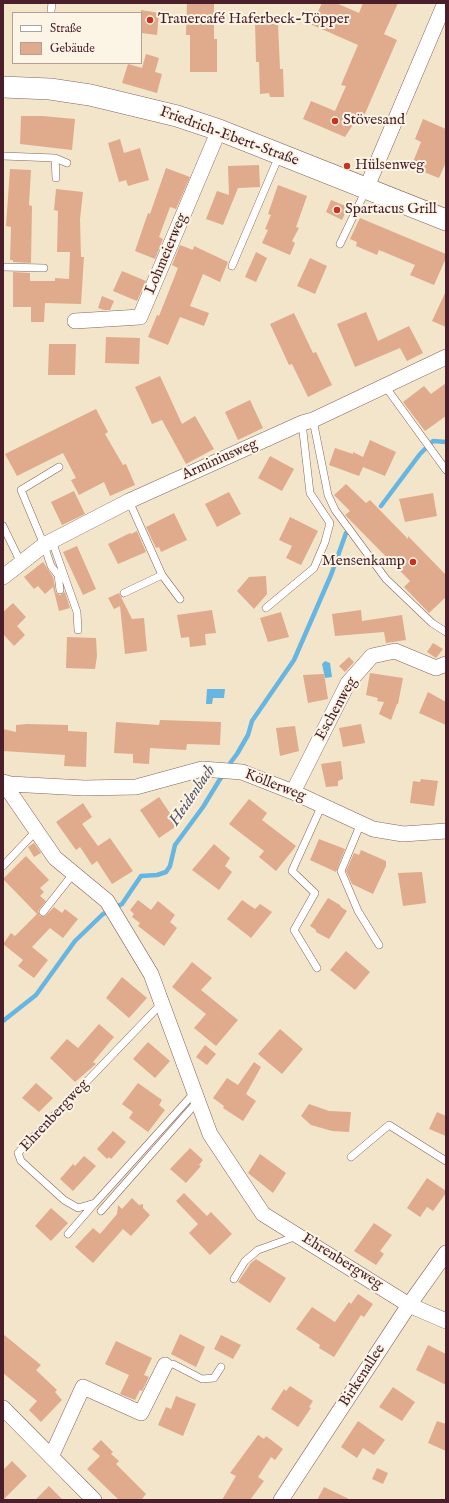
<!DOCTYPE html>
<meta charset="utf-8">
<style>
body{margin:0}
#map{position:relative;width:449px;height:1503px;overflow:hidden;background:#f3e5c9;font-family:"IM FELL English",serif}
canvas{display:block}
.frame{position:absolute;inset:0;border:4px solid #4a1f2b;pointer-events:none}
.legend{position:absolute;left:12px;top:12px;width:130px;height:52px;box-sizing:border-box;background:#fcf5e5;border:1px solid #b59f9b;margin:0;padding:5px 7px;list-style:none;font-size:12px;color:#4a1f2b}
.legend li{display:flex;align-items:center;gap:8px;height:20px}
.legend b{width:20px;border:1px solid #b59f9b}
</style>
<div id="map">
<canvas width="449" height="1503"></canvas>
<div class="frame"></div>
<ul class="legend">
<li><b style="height:5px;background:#fff"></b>Straße</li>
<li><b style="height:11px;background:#e0aa8c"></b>Gebäude</li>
</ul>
</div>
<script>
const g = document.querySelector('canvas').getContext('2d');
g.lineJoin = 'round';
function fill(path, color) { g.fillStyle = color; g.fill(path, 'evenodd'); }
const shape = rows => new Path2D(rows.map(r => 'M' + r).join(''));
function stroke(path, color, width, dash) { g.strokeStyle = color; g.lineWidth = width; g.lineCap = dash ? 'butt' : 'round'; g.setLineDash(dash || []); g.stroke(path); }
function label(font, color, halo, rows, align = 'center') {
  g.font = font + ' "IM FELL English",serif'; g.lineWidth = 4; g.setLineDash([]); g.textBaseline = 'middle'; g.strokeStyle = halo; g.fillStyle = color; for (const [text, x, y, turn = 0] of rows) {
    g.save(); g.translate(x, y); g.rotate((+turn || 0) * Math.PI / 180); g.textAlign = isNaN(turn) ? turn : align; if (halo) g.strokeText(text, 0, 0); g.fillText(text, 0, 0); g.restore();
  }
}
fill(shape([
 [325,661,330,663,332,677,325,678,322,664],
 [207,689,225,689,224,698,213,698,212,704,206,704]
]), '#67b6e2');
stroke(shape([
 [381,506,420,454,433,441,446,442],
 [3,1021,36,995,75,941,103,914,122,904,141,876,157,875,166,872,170,866,175,845,203,807,228,766,237,754,248,735,252,721,294,660,331,575,346,533]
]), '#67b6e2', 4.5);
fill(shape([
 [187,3,214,3,214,39,217,39,217,72,190,72,190,35,186,35],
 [322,3,336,3,359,13,363,3,398,3,384,34,397,40,364,116,360,114,345,137,303,119,311,101,335,111,346,86,341,85,358,45,308,23,325,22,315,18],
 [141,10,159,13,157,35,141,33],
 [255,21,271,21,271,24,278,24,280,69,283,69,284,97,270,97,269,93,260,94,259,62,256,62],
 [146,54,159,58,155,72,162,74,157,93,122,83,128,64,142,68],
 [21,116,42,116,75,119,72,150,20,144],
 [423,119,446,129,446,162,439,178,411,167,421,142,415,139],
 [120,139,124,153,140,148,149,180,128,186,126,180,119,182,108,143],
 [259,165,260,187,238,188,223,225,206,219,217,191,229,195,228,166],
 [166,168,190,177,176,209,170,207,159,237,163,239,155,259,135,251,148,213,150,214],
 [10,169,31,170,29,205,32,206,31,263,13,262,13,260,10,260,11,227,6,226],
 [278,185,307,196,296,227,299,228,292,241,295,243,290,255,262,243,268,230,265,229,271,215,268,214],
 [56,189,83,192,80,219,81,257,84,257,81,304,45,303,44,322,31,322,31,307,13,307,13,272,30,273,30,281,55,281,55,278,69,279,70,252,57,252,58,211,54,210],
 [331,200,348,207,342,220,326,212],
 [360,218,446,254,446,258,434,285,410,275,415,265,379,250,377,255,356,246,357,242,350,239],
 [180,245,193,250,194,246,228,262,220,282,203,274,190,306,209,313,204,326,180,317,168,345,148,337,157,315,159,316,178,268,172,265],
 [256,252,267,258,256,282,245,277],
 [310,258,327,266,315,294,297,286],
 [122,271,146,281,137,301,113,291],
 [446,291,446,327,432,321],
 [102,296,114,301,110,310,104,310,98,308],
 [366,312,378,341,409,326,423,353,407,361,400,348,355,367,337,324],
 [294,313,313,353,316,352,332,385,308,397,292,364,289,365,270,324],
 [106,337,140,338,139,364,105,363],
 [49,344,76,344,75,375,48,375],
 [160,376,182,424,195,416,214,449,186,464,162,420,152,424,135,387],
 [446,383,446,416,425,431,403,402,424,386,431,394],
 [250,400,263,428,238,440,225,412],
 [96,409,108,432,105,434,123,465,126,464,135,485,110,496,104,482,79,495,71,480,76,478,63,453,17,476,5,454],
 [370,440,396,452,385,476,363,467,359,476,329,465,335,448,353,454,353,452,363,457],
 [270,456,294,469,282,491,258,478],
 [346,484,366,503,370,500,408,539,408,536,446,575,446,597,429,613,404,587,410,581,345,515,350,511,334,495],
 [74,491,85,514,62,525,51,502],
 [229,492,241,514,217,527,205,504],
 [433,493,437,516,405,522,399,499],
 [174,513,187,540,161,552,159,547,156,548,146,527],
 [290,517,318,531,301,565,286,558,292,546,279,540],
 [137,531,146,552,118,564,108,544,130,533,131,534],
 [77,546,96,589,83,595,63,552],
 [43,562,53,577,56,593,60,595,65,592,70,608,59,611,53,587,45,594,38,586,34,589,24,577],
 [266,576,267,594,254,609,237,591,249,577],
 [119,593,132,619,144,618,147,651,125,654,120,606,114,609,108,598],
 [13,603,26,617,17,626,25,635,14,646,3,634,3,612],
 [212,610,216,633,205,634,206,645,190,647,189,637,181,638,177,615],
 [361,610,362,621,402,615,406,640,386,643,384,632,335,636,332,614],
 [281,612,289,637,268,642,260,618],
 [67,637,96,638,97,656,95,669,66,668],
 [433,643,443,649,436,658,427,652],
 [349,657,354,662,345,672,339,666],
 [370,673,403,678,398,704,397,704,391,720,379,714,384,702,377,701,378,698,366,695],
 [324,674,328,699,308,703,303,675],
 [428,692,446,702,446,725,419,713],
 [160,720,221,722,220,745,187,744,186,750,150,748,149,764,133,763,133,754,114,753,116,722,159,725],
 [27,724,68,725,68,731,87,732,86,767,64,766,65,755,3,751,3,729,16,732,16,725],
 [361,724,365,743,343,747,339,728],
 [295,726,299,751,280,756,276,728],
 [341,761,343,779,338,781,338,786,326,787,321,764],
 [421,779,438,781,434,806,410,803,413,781,420,782],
 [159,797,178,825,159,838,140,810],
 [249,799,267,813,262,820,296,846,276,871,259,857,264,851,229,824],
 [83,803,92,817,82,824,98,846,110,838,133,871,112,884,97,861,92,865,80,847,76,850,56,822],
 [319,839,345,849,336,872,310,860],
 [34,843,41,853,34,857,28,847],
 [214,844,230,858,225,866,232,872,219,890,192,870],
 [361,850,386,861,386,866,373,894,352,884,346,871,354,853,359,855],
 [26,856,49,880,40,888,44,892,40,896,46,901,38,911,40,916,45,916,54,907,62,913,65,909,78,919,63,938,50,928,32,947,48,960,34,978,18,966,23,960,3,944,11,933,15,936,37,914,3,879],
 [422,872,426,903,403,906,398,873],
 [328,898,340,905,341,907,347,911,329,939,316,932,316,930,310,926],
 [138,900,151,910,158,901,175,915,170,922,177,928,164,946,138,926,140,923,132,917,134,914,130,910],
 [242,900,255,909,260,904,272,912,251,938,227,919],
 [346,951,370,972,355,990,330,970],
 [192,962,212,978,201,990,238,1020,216,1046,194,1028,206,1014,172,987],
 [122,977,147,998,129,1018,106,998],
 [99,1024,114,1037,93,1062,96,1064,75,1082,50,1058,67,1039,78,1048],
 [280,1029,303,1049,282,1074,258,1054],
 [148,1042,170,1061,155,1078,133,1059],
 [205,1045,216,1054,207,1065,196,1057],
 [254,1062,261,1067,246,1094,256,1101,243,1121,223,1108,224,1106,213,1098,227,1078,238,1085],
 [36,1083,53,1098,39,1112,22,1098],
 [138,1083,162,1100,159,1105,165,1110,148,1132,129,1118,133,1112,122,1104],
 [309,1104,329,1111,351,1112,349,1132,332,1131,311,1125,301,1116],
 [437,1112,446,1116,446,1136,429,1129],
 [113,1131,126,1142,111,1159,109,1157,107,1159,97,1149],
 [190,1148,203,1160,199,1165,201,1166,186,1183,170,1169],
 [260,1154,286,1173,273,1193,248,1173],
 [84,1156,96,1166,73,1191,60,1179,73,1164,75,1166],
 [427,1178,446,1191,446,1193,433,1211,427,1207,420,1217,407,1208],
 [184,1193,207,1216,211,1212,232,1234,210,1255,189,1233,198,1224,176,1201],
 [132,1198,139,1205,143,1204,143,1208,150,1215,131,1236,123,1229,93,1263,75,1247,93,1228,100,1234,117,1214,118,1205,122,1209],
 [51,1208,68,1223,51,1241,35,1226],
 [374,1223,392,1235,380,1251,384,1254,376,1265,354,1251],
 [256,1259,286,1278,270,1303,238,1282,251,1263],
 [358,1294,373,1304,364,1317,361,1315,334,1357,319,1348,320,1345,296,1329,312,1307,335,1322,349,1302,351,1304],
 [3,1334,41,1365,36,1370,57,1390,55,1392,62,1400,41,1422,29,1410,37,1401,3,1373],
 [180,1334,205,1347,196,1367,171,1354],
 [221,1335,241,1345,233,1359,214,1349],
 [116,1341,152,1358,144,1375,149,1377,142,1391,140,1390,135,1400,120,1394,129,1375,105,1364],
 [428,1345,446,1354,446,1385,416,1370],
 [290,1386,313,1401,309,1407,311,1408,298,1427,271,1409,284,1389,286,1391],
 [393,1387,415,1402,402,1421,379,1407],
 [176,1396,196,1404,183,1436,158,1425,166,1407,171,1409],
 [358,1421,385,1440,374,1455,363,1448,357,1458,341,1447],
 [437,1421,446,1424,446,1451,428,1443],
 [258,1435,264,1439,266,1436,283,1449,275,1460,271,1457,258,1477,264,1481,250,1500,222,1500,236,1476,230,1473],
 [101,1440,113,1452,111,1454,119,1461,116,1464,146,1494,141,1500,119,1500,87,1469,100,1456,92,1449],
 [12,1461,27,1476,3,1500,3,1470],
 [377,1468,388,1473,383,1484,372,1479],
 [49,1486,63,1500,35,1500],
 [324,1487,351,1500,317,1500]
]), '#e0aa8c');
const service = shape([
 [51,11,52,3],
 [3,156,55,158,67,163],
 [55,158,56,178],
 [340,244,366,190],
 [232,266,279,156],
 [3,267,44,268],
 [385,386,446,470],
 [313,420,328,495,335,510,386,579,432,623,446,632],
 [59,467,21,490,44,545,51,566,58,575,60,590],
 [129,501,162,575,180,599],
 [3,526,21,563],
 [52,541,77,612,78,630],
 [124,593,162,575],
 [266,608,314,568,325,542,330,523,310,493,302,423],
 [361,823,341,871,358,911,379,945],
 [3,866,36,831],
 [43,912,73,874],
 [317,968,294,930,315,893,292,871,322,805],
 [162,1003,18,1153,21,1161,64,1200,78,1208,95,1203,194,1093],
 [351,1157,389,1125,446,1161],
 [101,1211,198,1101],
 [68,1234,94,1204],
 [234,1279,245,1261,258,1250,297,1236],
 [165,1365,173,1364,202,1379,214,1378,221,1367]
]);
const minor = shape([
 [366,189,445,3],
 [75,321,140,317,219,130],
 [3,577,44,545,129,501,302,423,313,420,446,357],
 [3,782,10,784,84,788,136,787,202,769,242,772,293,792,373,829,403,834,446,831],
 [10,784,9,791,55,858,107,901,151,974,210,1134,263,1214,409,1305,446,1321],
 [293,792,348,683,372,656,395,651,436,668,446,664],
 [3,1408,94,1500],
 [51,1457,83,1387,141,1413,165,1365],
 [281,1500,409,1305,446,1253]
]);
const secondary = shape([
 [3,87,50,89,90,95,177,116,219,130,446,220]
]);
stroke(service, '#856462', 8);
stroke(minor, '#856462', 16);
stroke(secondary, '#856462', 22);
stroke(service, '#fff', 7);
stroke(minor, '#fff', 15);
stroke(secondary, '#fff', 21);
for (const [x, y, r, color] of [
 [150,20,4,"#c8321e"],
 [335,121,4,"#c8321e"],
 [347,166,4,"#c8321e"],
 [337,210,4,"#c8321e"],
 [413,562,4,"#c8321e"]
]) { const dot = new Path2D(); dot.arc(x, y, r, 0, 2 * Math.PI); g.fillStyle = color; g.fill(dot); stroke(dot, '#fcf5e5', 1.5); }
label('15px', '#4a1f2b', '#fcf5e5', [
 ["Trauercafé Haferbeck-Töpper",158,20],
 ["Stövesand",343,121],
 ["Hülsenweg",355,166],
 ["Spartacus Grill",345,210],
 ["Mensenkamp",405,562,"right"]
], 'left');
label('15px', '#4a1f2b', '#fcf5e5', [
 ["Friedrich-Ebert-Straße",229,137,20],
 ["Lohmeierweg",167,254,-67],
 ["Arminiusweg",220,460,-24],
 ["Eschenweg",337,709,-61],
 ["Köllerweg",275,786,21],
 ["Ehrenbergweg",55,1116,-47],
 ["Ehrenbergweg",342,1262,32],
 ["Birkenallee",363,1376,-57]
]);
label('italic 16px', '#54546b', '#fcf5e5', [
 ["Heidenbach",193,796,-56]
]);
</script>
